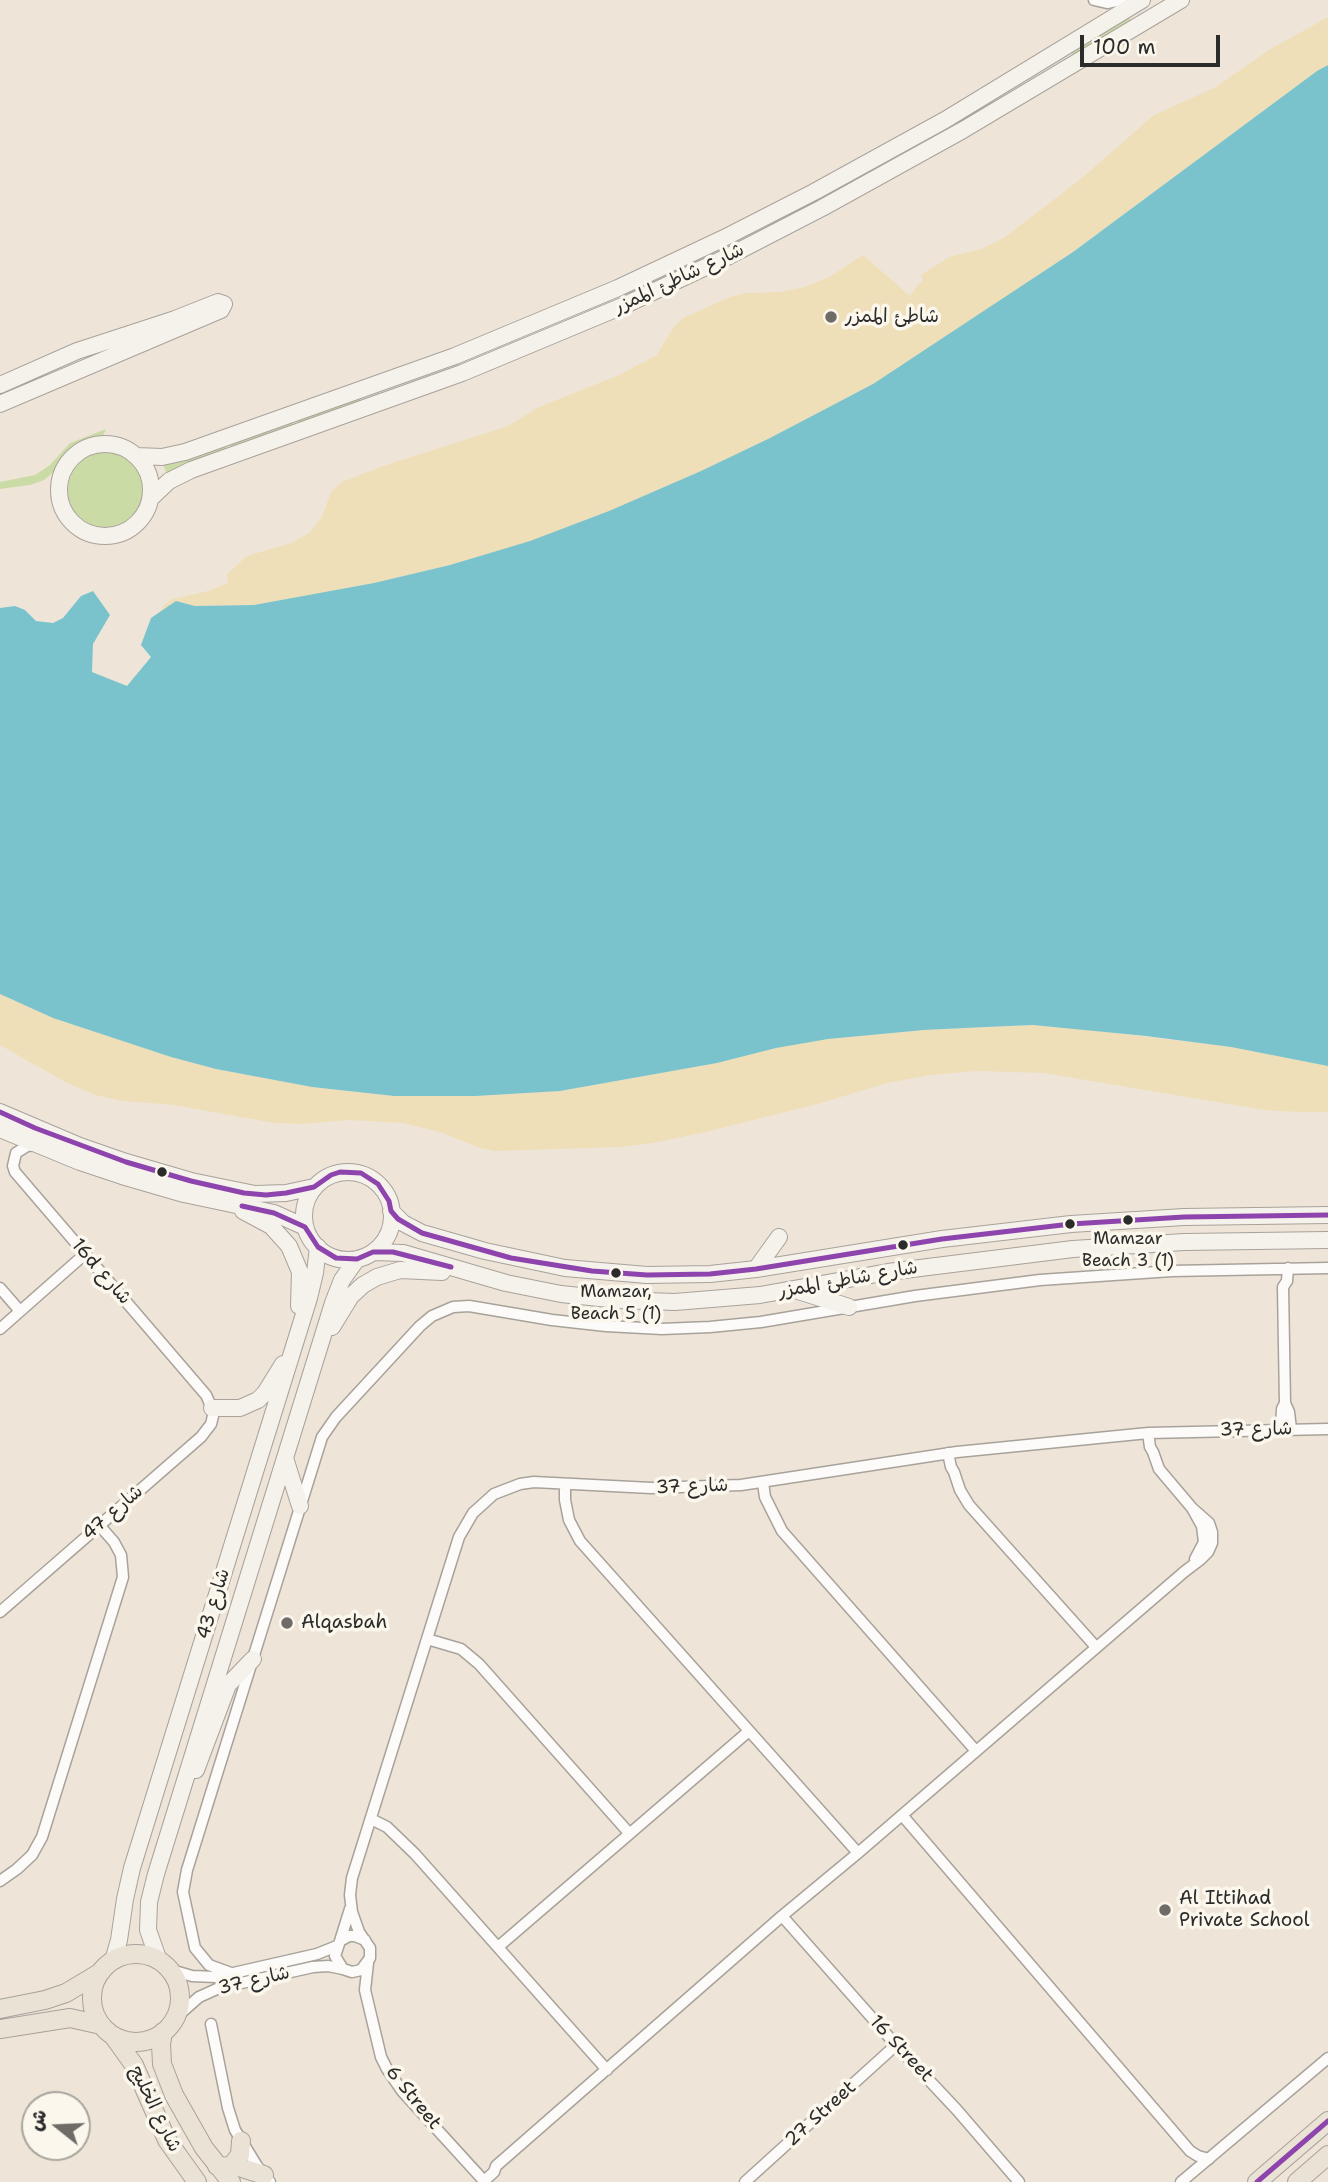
<!DOCTYPE html>
<meta charset="utf-8">
<style>
body{margin:0}
#map{position:relative;width:1328px;height:2182px;overflow:hidden;background:#eee5d8;font-family:"Shantell Sans","Playpen Sans Arabic",sans-serif}
canvas{display:block}
.north{position:absolute;left:21px;top:2091px;width:70px;height:70px;box-sizing:border-box;background:#fbf7ec;border:2px solid #a8a59f;border-radius:50%;rotate:288deg;font-size:19px;font-weight:700;line-height:28px;text-align:center;color:#2b2b2b}
.north::after{content:'';display:block;margin:auto;width:24px;height:32px;background:#6f6c68;clip-path:polygon(50% 0,100% 100%,50% 72%,0 100%)}
.scale{position:absolute;left:1080px;top:35px;width:140px;height:32px;box-sizing:border-box;border:4px solid #2b2b2b;border-top:0;padding-left:9px;font-size:21px;line-height:24px;white-space:nowrap;color:#2b2b2b;-webkit-text-stroke:5px #fbf7ec;paint-order:stroke}
</style>
<div id="map">
<canvas width="1328" height="2182"></canvas>
<div class="north">ش</div>
<div class="scale">100 m</div>
</div>
<script>
const g = document.querySelector('canvas').getContext('2d');
g.lineJoin = 'round';
function fill(path, color) { g.fillStyle = color; g.fill(path, 'evenodd'); }
const shape = rows => new Path2D(rows.map(r => 'M' + r).join(''));
function stroke(path, color, width, dash) { g.strokeStyle = color; g.lineWidth = width; g.lineCap = dash ? 'butt' : 'round'; g.setLineDash(dash || []); g.stroke(path); }
function label(font, color, halo, rows, align = 'center') {
  g.font = font + ' "Shantell Sans","Playpen Sans Arabic",sans-serif'; g.lineWidth = 7; g.setLineDash([]); g.textBaseline = 'middle'; g.strokeStyle = halo; g.fillStyle = color; for (const [text, x, y, turn = 0] of rows) {
    g.save(); g.translate(x, y); g.rotate((+turn || 0) * Math.PI / 180); g.textAlign = isNaN(turn) ? turn : align; if (halo) g.strokeText(text, 0, 0); g.fillText(text, 0, 0); g.restore();
  }
}
fill(shape([
 [1128,16,1132,22,1075,57,1071,51],
 [360,398,362,404,299,426,297,421],
 [292,422,294,427,232,450,230,444],
 [106,429,102,438,81,443,69,451,56,470,44,480,30,485,0,489,0,482,35,475,50,465,70,443],
 [226,446,228,451,167,475,163,464,180,462],
 '68 490a38 38 0 1 1 76 0a38 38 0 1 1-76 0Z'
]), '#cadba5');
fill(shape([
 [1328,17,1328,65,1317,71,1073,252,978,315,873,384,770,438,701,471,609,511,531,541,450,565,374,583,254,605,195,606,176,601,158,614,164,605,173,599,208,591,228,583,227,574,247,556,291,543,309,533,322,517,331,492,342,482,383,466,508,426,539,407,619,375,657,355,673,328,683,318,730,297,745,293,780,292,805,287,831,276,863,255,910,296,918,285,923,280,921,275,949,257,982,249,1005,237,1082,178,1154,115,1216,87,1269,50],
 [0,994,53,1018,171,1057,216,1069,312,1087,394,1096,476,1096,560,1091,717,1063,776,1048,828,1039,924,1030,1033,1025,1082,1029,1231,1047,1328,1066,1328,1112,1299,1112,1264,1110,1044,1073,976,1071,931,1075,887,1083,821,1103,706,1132,653,1143,620,1147,495,1151,480,1148,440,1132,403,1123,348,1120,303,1124,274,1123,174,1105,123,1101,96,1095,67,1083,0,1045]
]), '#eedfb8');
fill(shape([
 [1328,65,1328,1066,1231,1047,1146,1036,1033,1025,986,1027,924,1030,828,1039,776,1048,717,1063,560,1091,476,1096,394,1096,312,1087,216,1069,171,1057,53,1018,0,994,0,608,15,606,25,610,36,621,53,623,63,618,81,596,93,591,110,615,93,644,92,672,127,686,151,657,141,645,151,618,176,601,195,606,254,605,374,583,450,565,530,541,609,511,701,471,770,438,873,384,1073,252,1317,71]
]), '#7ac3cc');
const street = shape([
 [1094,0,1107,3,1121,0],
 [0,1288,20,1311],
 [0,1329,85,1254],
 [1285,1403,1289,1412,1291,1429],
 [1281,1429,1282,1409,1285,1403,1283,1287,1287,1281,1288,1268],
 [1148,1433,1150,1447,1153,1452,1159,1469,1192,1508,1202,1526,1204,1542,1195,1559],
 [948,1453,951,1467,954,1472,960,1490,969,1505,1096,1647],
 [763,1483,765,1497,782,1531,976,1751],
 [565,1484,565,1500,569,1520,580,1541,858,1853],
 [0,1612,201,1437,211,1424,213,1416,212,1408,206,1395,15,1172,13,1166,16,1153,27,1146,38,1145],
 [427,1639,461,1649,479,1664,629,1833],
 [902,1815,1190,2151,1198,2156,1209,2159],
 [371,1819,387,1827,415,1854,607,2070],
 [0,1881,17,1869,32,1855,42,1837,123,1577,121,1555,114,1542,99,1525],
 [782,1916,896,2045,957,2110,1019,2182],
 [365,1940,355,1936,349,1936,340,1941,335,1956,343,1969,352,1972,361,1970,370,1958,370,1948,359,1932,352,1912,350,1895,352,1878,459,1537,473,1513,494,1494,520,1484,534,1482,651,1488,741,1485,957,1452,1148,1433,1328,1429],
 [340,1941,350,1909],
 [498,1947,749,1731],
 [368,1963,365,1990,381,2057,387,2069,402,2091,485,2182],
 [168,1969,192,1976,216,1977,317,1954,337,1946],
 [231,1973,209,1965,195,1948,183,1892,187,1870,322,1437,336,1417,420,1326,432,1316,453,1307,469,1306,552,1320,606,1326,662,1329,710,1327,761,1322,915,1296,1040,1280,1172,1271,1328,1268],
 [174,2019,199,1997,219,1988,313,1967,328,1966,343,1969],
 [211,2024,228,2108,235,2130,257,2166,270,2182],
 [484,2181,494,2172,496,2166,782,1916,858,1853,1184,1572,1201,1559,1208,1552,1212,1543,1212,1532,1209,1523,1192,1508],
 [745,2182,896,2045],
 [1181,2182,1328,2058]
]);
const secondary = shape([
 [0,385,77,351,175,319,218,302,224,304,221,310,0,404],
 '59 490a46 46 0 1 1 92 0a46 46 0 1 1-92 0Z',
 [136,456,162,457,185,452,455,356,618,288,722,239,814,192,945,120,1142,0],
 [150,499,169,481,191,470,462,373,625,305,729,256,822,208,963,130,1181,0],
 [0,1112,80,1146,126,1162,191,1181,255,1194,286,1193,314,1187],
 [0,1129,80,1162,122,1176,184,1194,274,1213,305,1227],
 '304 1216a44 44 0 1 1 88 0a44 44 0 1 1-88 0Z',
 [243,1211,271,1226,289,1246,300,1272,299,1306],
 [391,1211,403,1223,422,1233,485,1251,565,1268,647,1275,710,1274,756,1269,942,1239,1071,1224,1184,1217,1328,1215],
 [373,1252,403,1253,506,1283,561,1294,619,1300,675,1302,760,1295,888,1272,1073,1249,1184,1242,1328,1240],
 [756,1269,779,1237],
 [798,1291,849,1307],
 [332,1327,351,1296,363,1285,377,1277,400,1270,442,1272],
 [212,1408,240,1408,258,1400,265,1393,283,1364],
 [285,1458,300,1506],
 [196,1770,228,1685,253,1659],
 [113,1961,119,1940,125,1899,132,1868,309,1298,315,1273,318,1247],
 [159,1961,148,1930,149,1902,156,1874,333,1303,342,1280,357,1259]
]);
const primary = shape([
 '92 1998a44 44 0 1 1 88 0a44 44 0 1 1-88 0Z',
 [0,2009,45,2000,66,1993,101,1972],
 [0,2029,70,2018,101,2025],
 [163,2032,161,2044,162,2064,174,2095,204,2148,231,2182],
 [114,2037,134,2065,167,2140,197,2182],
 [217,2166,239,2167,264,2175],
 [231,2166,240,2155,241,2141],
 [1257,2182,1328,2121],
 [1297,2182,1328,2155]
]);
stroke(street, '#a8a29b', 13);
stroke(secondary, '#a8a29b', 18);
stroke(primary, '#a8a29b', 20);
stroke(street, '#fcfbf9', 10);
stroke(secondary, '#f5f1eb', 16);
stroke(primary, '#e9e2d5', 18);
stroke(shape([
 [0,1112,35,1128,126,1162,191,1181,244,1193,266,1195,286,1193,314,1187,331,1175,340,1172,361,1173,378,1184,389,1201,391,1211,398,1219,422,1233,511,1258,592,1271,647,1275,710,1274,756,1269,942,1239,1071,1224,1184,1217,1328,1215],
 [242,1206,274,1213,305,1227,318,1247,336,1258,357,1259,373,1252,393,1252,451,1267],
 [1257,2182,1328,2121]
]), '#8e44ad', 5);
for (const [x, y, r, color] of [
 [831,317,7,"#6f6c68"],
 [162,1172,6,"#2b2b2b"],
 [1128,1220,6,"#2b2b2b"],
 [1070,1224,6,"#2b2b2b"],
 [903,1245,6,"#2b2b2b"],
 [616,1273,6,"#2b2b2b"],
 [287,1623,7,"#6f6c68"],
 [1165,1910,7,"#6f6c68"]
]) { const dot = new Path2D(); dot.arc(x, y, r, 0, 2 * Math.PI); g.fillStyle = color; g.fill(dot); stroke(dot, '#fbf7ec', 2.5); }
label('17px', '#2b2b2b', '#fbf7ec', [
 ["Mamzar",1128,1240],
 ["Beach 3 (1)",1128,1262],
 ["Mamzar,",616,1293],
 ["Beach 5 (1)",616,1315]
]);
label('19px', '#2b2b2b', '#fbf7ec', [
 ["شارع شاطئ الممزر",679,279,-25],
 ["16d شارع",101,1272,49],
 ["شارع شاطئ الممزر",848,1280,-10],
 ["شارع 37",1256,1430,-1],
 ["شارع 37",692,1487,-2],
 ["شارع 47",113,1513,-41],
 ["شارع 43",214,1604,-73],
 ["شارع 37",254,1981,-13],
 ["16 Street",901,2049,47],
 ["6 Street",413,2098,51],
 ["شارع الخليج",155,2109,64],
 ["27 Street",821,2114,-42]
]);
label('19px', '#2b2b2b', '#fbf7ec', [
 ["شاطئ الممزر",845,317],
 ["Alqasbah",301,1623],
 ["Al Ittihad",1179,1899],
 ["Private School",1179,1921]
], 'left');
</script>
